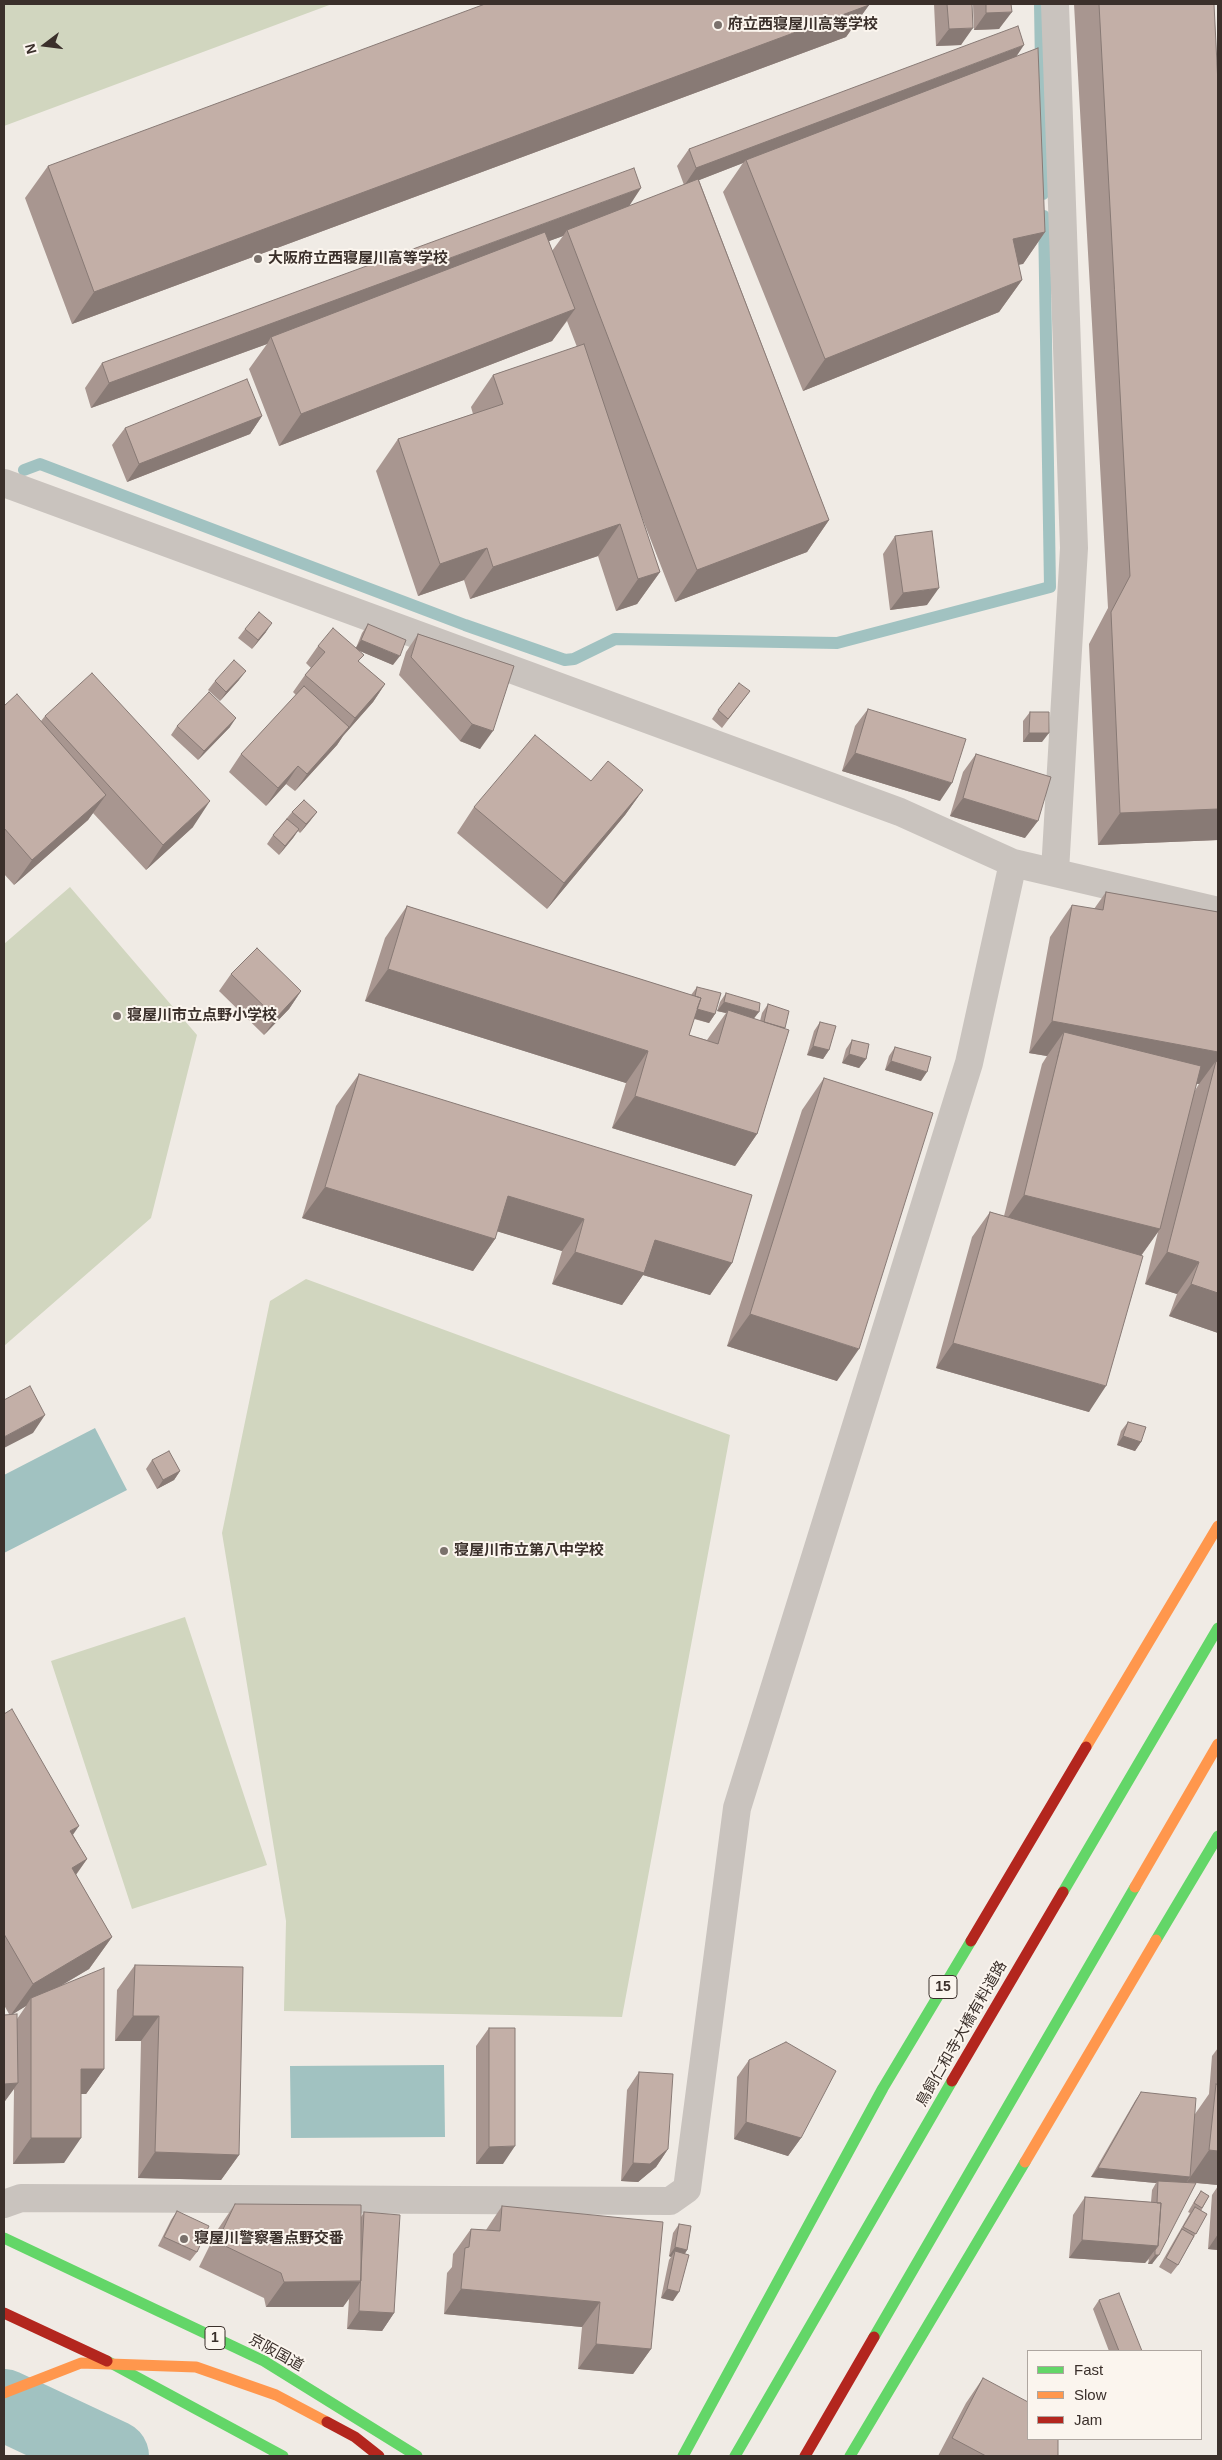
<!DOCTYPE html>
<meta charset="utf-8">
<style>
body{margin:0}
#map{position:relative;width:1222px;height:2460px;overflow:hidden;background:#f0ebe5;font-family:Arial,sans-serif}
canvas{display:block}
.frame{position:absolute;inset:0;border:5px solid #3b302b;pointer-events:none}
.legend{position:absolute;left:1027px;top:2350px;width:175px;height:90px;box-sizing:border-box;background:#fbf5ee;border:1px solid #aea6a0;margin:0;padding:6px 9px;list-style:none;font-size:15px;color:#3b302b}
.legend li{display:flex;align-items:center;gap:10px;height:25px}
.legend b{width:25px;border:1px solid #aea6a0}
.north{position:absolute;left:20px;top:20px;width:50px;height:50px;-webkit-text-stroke:4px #fbf5ee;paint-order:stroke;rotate:255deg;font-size:14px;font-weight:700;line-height:20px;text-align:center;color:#3b302b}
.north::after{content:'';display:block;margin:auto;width:18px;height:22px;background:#3b302b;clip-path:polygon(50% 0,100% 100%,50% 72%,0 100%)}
</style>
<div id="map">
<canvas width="1222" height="2460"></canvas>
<div class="frame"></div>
<ul class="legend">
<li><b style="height:6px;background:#63d668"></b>Fast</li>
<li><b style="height:6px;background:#ff974d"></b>Slow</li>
<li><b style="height:6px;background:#b3261e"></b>Jam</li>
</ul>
<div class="north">N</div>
</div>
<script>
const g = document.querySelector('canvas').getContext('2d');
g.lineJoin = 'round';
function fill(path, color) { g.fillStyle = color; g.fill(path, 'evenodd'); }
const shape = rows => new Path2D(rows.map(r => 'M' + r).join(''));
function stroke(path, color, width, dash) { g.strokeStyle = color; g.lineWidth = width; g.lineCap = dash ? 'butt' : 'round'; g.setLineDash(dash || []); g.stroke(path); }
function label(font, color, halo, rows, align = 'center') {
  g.font = font + ' Arial,"Noto Sans JP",sans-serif'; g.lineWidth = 4; g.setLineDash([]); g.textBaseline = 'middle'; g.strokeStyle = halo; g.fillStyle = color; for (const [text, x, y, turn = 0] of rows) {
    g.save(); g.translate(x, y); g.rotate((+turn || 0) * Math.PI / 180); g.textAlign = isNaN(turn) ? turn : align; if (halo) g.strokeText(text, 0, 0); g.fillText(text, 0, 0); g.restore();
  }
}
fill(shape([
 [4,4,332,4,4,126],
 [70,887,197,1035,151,1218,4,1346,4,944],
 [306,1279,730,1435,622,2017,284,2011,286,1921,222,1533,270,1301],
 [185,1617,267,1865,132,1909,51,1661]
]), '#d1d6bf');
fill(shape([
 [95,1428,127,1490,4,1553,4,1475],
 [444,2065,445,2137,291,2138,290,2066]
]), '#a1c2c1');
stroke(shape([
 [1040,4,1043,194],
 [24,470,40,464,465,625,565,660,574,659,615,639,837,643,1050,587,1044,216]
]), '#a1c2c1', 12);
stroke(shape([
 [4,2405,113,2456]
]), '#a1c2c1', 72);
stroke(shape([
 [4,483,900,812,1013,863,1218,911],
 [1055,871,1074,548,1055,4],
 [4,2204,21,2198,670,2201,687,2189,737,1808,969,1063,1013,863]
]), '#c9c3be', 28);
stroke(shape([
 [1063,1892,1218,1628],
 [1156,1940,1218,1836],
 [4,2238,264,2361,417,2456],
 [874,2337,1135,1887],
 [107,2361,283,2456],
 [683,2456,883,2088,971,1941],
 [735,2456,952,2081],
 [850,2456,1025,2162]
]), '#63d668', 11);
stroke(shape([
 [1086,1747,1218,1526],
 [1135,1887,1218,1744],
 [1025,2162,1156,1940],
 [4,2393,81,2363,196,2367,276,2395,327,2422]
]), '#ff974d', 11);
stroke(shape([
 [971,1941,1086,1747],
 [952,2081,1063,1892],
 [4,2313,107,2361],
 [327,2422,355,2437,379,2456],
 [805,2456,874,2337]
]), '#b3261e', 11);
fill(shape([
 [934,4,972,4,961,45,936,46],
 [973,4,1011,4,999,29,974,30],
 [1074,4,1214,4,1218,840,1098,845,1089,644,1108,608],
 [869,5,846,37,72,324,25,198,48,166],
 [1017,56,1045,232,1023,264,1018,264,1022,280,999,312,803,391,723,192,743,163,699,180,829,520,807,552,675,602,636,502,660,572,637,604,616,611,598,556,470,599,464,580,418,596,376,471,398,439,473,414,471,407,493,375,577,347,567,321,552,341,279,446,249,369,267,344,91,408,85,388,102,363,629,206,684,185,677,166,689,149],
 [563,236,552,251,549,241],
 [262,416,250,434,127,482,112,445,125,428],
 [895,536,927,605,890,610,883,554],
 [368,624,393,665,360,651,359,662,385,684,373,702,343,736,337,745,295,791,286,784,266,806,229,772,241,754,296,695,293,692,305,675,311,668,306,663,318,646,356,648,362,633],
 [245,629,266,632,252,649,238,638],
 [418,634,514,666,480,749,460,741,399,675,406,652],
 [239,680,220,701,208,690,215,681],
 [750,691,722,728,712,719,718,710],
 [4,706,41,721,45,716,193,827,146,870,93,813,88,820,14,885,4,874],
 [868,709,940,801,842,771,855,726],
 [1030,712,1042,742,1023,742,1023,721],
 [177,726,230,727,198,760,171,735],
 [976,754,1025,838,950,816,963,772],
 [591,781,643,790,625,815,547,909,457,833,474,807],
 [292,812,317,812,310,821,300,833,298,831,293,838,279,855,267,844,273,835],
 [1106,892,1218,912,1218,1333,1169,1316,1177,1294,1145,1284,1158,1232,1141,1256,1089,1412,936,1368,972,1237,990,1212,1004,1216,1042,1064,1047,1056,1029,1053,1050,937,1072,905,1094,909],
 [1196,1084,1199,1084,1194,1092],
 [407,906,691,995,697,987,715,1014,709,1023,694,1019,689,1035,707,1040,726,1013,717,1011,720,1002,726,993,754,1019,760,1021,762,1013,768,1004,785,1028,757,1134,735,1166,612,1128,626,1083,365,1001,385,938],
 [231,974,301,991,289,1009,264,1035,219,991],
 [820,1022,829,1050,823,1059,807,1055,814,1031],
 [852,1040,866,1059,859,1068,842,1063,846,1049],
 [895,1047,921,1081,885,1070,889,1056],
 [359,1074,732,1263,710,1295,643,1275,622,1305,552,1284,562,1251,497,1231,495,1239,473,1271,302,1218,336,1106],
 [824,1078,837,1381,727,1346,802,1110],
 [1128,1422,1141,1442,1135,1451,1117,1445,1121,1431],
 [152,1460,180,1471,174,1480,157,1489,146,1469],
 [4,1714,87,1859,76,1875,112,1937,89,1969,59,1987,104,2069,86,2094,81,2094,64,2163,13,2164,14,2089,5,2101,9,2014,4,2005],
 [26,2006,17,2019,12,2014],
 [135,1965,239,2155,221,2180,138,2178,141,2041,115,2041,117,1990],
 [489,2028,503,2164,476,2164,476,2046],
 [1218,2048,1218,2185,1196,2183,1152,2264,1148,2264,1149,2259,1145,2263,1069,2258,1073,2215,1085,2197,1151,2202,1152,2190,1156,2183,1091,2177,1135,2101,1141,2092,1195,2114,1209,2094,1212,2056],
 [749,2060,801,2138,788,2156,734,2139,737,2077],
 [639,2072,668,2149,656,2167,638,2182,621,2181,627,2090],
 [1218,2186,1218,2250,1208,2249,1212,2195],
 [1201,2191,1209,2196,1201,2211,1207,2214,1178,2265,1171,2274,1159,2267,1190,2213,1188,2212,1195,2200],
 [235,2204,361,2217,364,2212,394,2313,382,2331,347,2329,349,2299,343,2307,266,2307,264,2298,199,2267,218,2229],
 [502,2206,651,2349,633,2374,578,2369,582,2327,444,2314,447,2273,452,2267,453,2254,471,2229,486,2230],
 [177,2211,197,2252,190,2261,158,2246,171,2220],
 [679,2224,687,2250,685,2254,673,2301,661,2298,669,2260,671,2257,669,2256,673,2233],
 [1099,2300,1142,2351,1109,2351,1093,2309],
 [983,2378,1058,2456,938,2456,966,2403]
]), '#a89690');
fill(shape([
 [869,5,846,37,72,324,94,292],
 [1012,12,999,29,974,30,986,13],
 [973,28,961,45,936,46,949,29],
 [1024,45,1012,63,746,160,743,163,684,186,696,168],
 [641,188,624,214,567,230,563,236,273,342,271,337,267,344,91,408,109,383],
 [1045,232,1023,264,990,271,1013,239],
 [1022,280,999,312,803,391,825,359],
 [575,309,552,341,279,446,301,414],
 [262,416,250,434,127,482,139,464],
 [829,520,807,552,675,602,697,570],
 [620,524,598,556,470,599,493,567],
 [487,548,464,580,418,596,440,564],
 [660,572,637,604,616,611,638,579],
 [939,588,927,605,890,610,903,593],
 [272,623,266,632,252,649,258,640],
 [361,640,400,656,393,665,355,649],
 [246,671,239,680,220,701,226,692],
 [385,684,373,702,343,736,355,718],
 [236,718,230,727,198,760,204,751],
 [472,724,493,731,480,749,460,741],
 [349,727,337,745,295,791,307,774],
 [1029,733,1049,733,1042,742,1023,742],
 [855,753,952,783,940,801,842,771],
 [298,766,286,784,266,806,278,788],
 [643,790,625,815,547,909,564,883],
 [106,795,88,820,14,885,32,860],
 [963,798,1038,821,1025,838,950,816],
 [210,801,193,827,146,870,163,845],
 [1218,809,1218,840,1098,845,1120,813],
 [317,812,310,821,300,833,306,824],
 [299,829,293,838,279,855,285,846],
 [388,969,648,1051,626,1083,365,1001],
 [301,991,289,1009,264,1035,276,1018],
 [724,1002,759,1012,752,1021,728,1010,726,1013,717,1011],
 [692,1007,715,1014,709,1023,686,1016],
 [1052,1021,1218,1052,1218,1088,1216,1061,1199,1084,1057,1058,1064,1032,1047,1056,1029,1053],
 [813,1046,829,1050,823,1059,807,1055],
 [849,1054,866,1059,859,1068,842,1063],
 [891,1061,927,1072,921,1081,885,1070],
 [635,1096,757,1134,735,1166,612,1128],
 [325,1187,495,1239,473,1271,302,1218],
 [1024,1195,1160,1229,1137,1261,1001,1227],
 [508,1196,584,1219,562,1251,486,1228],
 [655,1240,732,1263,710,1295,643,1275,622,1305,552,1284,575,1252],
 [1167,1252,1199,1262,1177,1294,1145,1284],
 [1191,1284,1218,1293,1218,1333,1169,1316],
 [750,1314,859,1349,837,1381,727,1346],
 [953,1343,1106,1386,1089,1412,936,1368],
 [45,1415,33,1433,4,1448,4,1437],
 [1123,1436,1141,1442,1135,1451,1117,1445],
 [180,1471,174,1480,157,1489,163,1480],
 [79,1826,57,1858,70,1831],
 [87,1859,64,1891,72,1868],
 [112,1937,89,1969,31,2003,31,1998,26,2006,10,2016,33,1984],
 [133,2016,159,2016,141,2041,115,2041],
 [81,2069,104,2069,86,2094,64,2094],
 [18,2083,5,2101,4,2101,4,2084],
 [746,2122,801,2138,788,2156,734,2139],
 [31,2138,81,2138,64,2163,13,2164],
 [515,2146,503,2164,476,2164,489,2147],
 [668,2149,656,2167,638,2182,621,2181,633,2163],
 [1209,2150,1218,2151,1218,2185,1187,2182],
 [155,2152,239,2155,221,2180,138,2178],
 [1098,2168,1190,2177,1184,2186,1158,2181,1156,2183,1091,2177],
 [1218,2234,1218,2250,1208,2249],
 [1082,2240,1158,2246,1145,2263,1069,2258],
 [675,2247,687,2250,681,2259,675,2251,671,2257,669,2256],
 [1155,2255,1159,2255,1152,2264,1148,2264],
 [361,2281,343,2307,266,2307,284,2282],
 [461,2289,600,2302,582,2327,444,2314],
 [667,2289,679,2292,673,2301,661,2298],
 [359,2311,394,2313,382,2331,347,2329],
 [596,2344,651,2349,633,2374,578,2369]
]), '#887a75');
const building = shape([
 [485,4,868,4,869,5,94,292,48,166,485,4],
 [947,4,972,4,973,28,949,29,947,4],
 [986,4,1011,4,1012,12,986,13,986,4],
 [1099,4,1214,4,1218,84,1218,809,1120,813,1111,612,1130,576,1099,4],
 [1018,26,1024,45,696,168,689,149,1018,26],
 [1038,48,1045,232,1013,239,1022,280,825,359,746,160,1038,48],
 [634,168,641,188,109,383,102,363,634,168],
 [698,179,829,520,697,570,567,230,698,179],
 [545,232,575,309,301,414,271,337,545,232],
 [584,344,660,572,638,579,620,524,493,567,487,548,440,564,398,439,503,404,493,375,584,344],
 [247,379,262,416,139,464,125,428,247,379],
 [932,531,939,588,903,593,895,536,932,531],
 [259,612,272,623,258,640,245,629,259,612],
 [368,624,406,640,400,656,361,640,368,624],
 [333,628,364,655,358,661,385,684,355,718,305,675,325,652,318,646,333,628],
 [418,634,514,666,493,731,472,724,411,657,418,634],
 [234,660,246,671,226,692,215,681,234,660],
 [92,673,210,801,163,845,45,716,92,673],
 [739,683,750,691,728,719,718,710,739,683],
 [304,686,349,727,307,774,298,766,278,788,241,754,304,686],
 [209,692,236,718,204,751,177,726,209,692],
 [17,694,106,795,32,860,4,828,4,706,17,694],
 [868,709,966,739,952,783,855,753,868,709],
 [1030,712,1049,712,1049,733,1029,733,1030,712],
 [535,735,591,781,608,761,643,790,564,883,474,807,535,735],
 [976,754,1051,777,1038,821,963,798,976,754],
 [304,800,317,812,306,824,292,812,304,800],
 [287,819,299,829,285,846,273,835,287,819],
 [1106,892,1218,912,1218,1052,1052,1021,1072,905,1103,910,1106,892],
 [407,906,701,998,689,1035,718,1044,728,1010,789,1030,757,1134,635,1096,648,1051,388,969,407,906],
 [257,948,301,991,276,1018,231,974,257,948],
 [697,987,721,993,715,1014,697,1009,701,998,695,996,697,987],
 [726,993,760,1003,759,1012,724,1002,726,993],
 [768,1004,789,1011,785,1028,764,1022,768,1004],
 [820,1022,836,1026,829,1050,813,1046,820,1022],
 [1064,1032,1201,1066,1160,1229,1024,1195,1064,1032],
 [852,1040,869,1044,866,1059,849,1054,852,1040],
 [895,1047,931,1057,927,1072,891,1061,895,1047],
 [1216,1061,1218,1062,1218,1293,1191,1284,1199,1262,1167,1252,1216,1061],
 [359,1074,752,1195,732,1263,655,1240,644,1273,575,1252,584,1219,508,1196,495,1239,325,1187,359,1074],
 [824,1078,933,1113,859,1349,750,1314,824,1078],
 [990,1212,1143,1256,1106,1386,953,1343,990,1212],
 [30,1386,45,1415,4,1437,4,1400,30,1386],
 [1128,1422,1146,1427,1141,1442,1123,1436,1128,1422],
 [169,1451,180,1471,163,1480,152,1460,169,1451],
 [12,1709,79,1826,70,1831,87,1859,72,1868,112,1937,33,1984,4,1934,4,1714,12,1709],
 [135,1965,243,1967,239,2155,155,2152,159,2016,133,2016,135,1965],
 [104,1968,104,2069,81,2069,81,2138,31,2138,31,1998,104,1968],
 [17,2014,18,2083,4,2084,4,2015,17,2014],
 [489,2028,515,2028,515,2146,489,2147,489,2028],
 [786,2042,836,2071,801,2138,746,2122,749,2060,786,2042],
 [639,2072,673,2074,668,2149,650,2164,633,2163,639,2072],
 [1216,2084,1218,2085,1218,2151,1209,2150,1216,2084],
 [1141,2092,1196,2098,1190,2177,1098,2168,1141,2092],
 [1158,2181,1196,2183,1159,2255,1155,2255,1155,2250,1158,2246,1161,2203,1157,2203,1158,2181],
 [1201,2191,1209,2196,1202,2208,1194,2203,1201,2191],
 [1085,2197,1161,2203,1158,2246,1082,2240,1085,2197],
 [235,2204,361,2205,361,2281,284,2282,281,2273,217,2242,235,2204],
 [502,2206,663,2222,651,2349,596,2344,600,2302,461,2289,465,2248,469,2247,471,2229,500,2231,502,2206],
 [1195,2207,1207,2214,1196,2234,1183,2227,1195,2207],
 [177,2211,209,2226,197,2252,164,2237,177,2211],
 [364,2212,400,2215,394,2313,359,2311,364,2212],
 [679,2224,691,2226,687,2250,675,2247,679,2224],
 [1182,2229,1194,2236,1178,2265,1166,2258,1182,2229],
 [675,2251,689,2255,679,2292,667,2289,675,2251],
 [1119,2293,1142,2351,1119,2351,1099,2300,1119,2293],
 [983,2378,1028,2402,1028,2439,1058,2439,1058,2456,986,2456,952,2438,983,2378]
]);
fill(building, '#c3afa7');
stroke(building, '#887a75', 1);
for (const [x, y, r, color] of [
 [718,25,5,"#7a716c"],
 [258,259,5,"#7a716c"],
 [117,1016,5,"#7a716c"],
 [444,1551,5,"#7a716c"],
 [184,2239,5,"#7a716c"]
]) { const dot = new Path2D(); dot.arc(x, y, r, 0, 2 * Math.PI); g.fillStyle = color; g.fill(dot); stroke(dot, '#fbf5ee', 2); }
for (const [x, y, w] of [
 [943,1987,28],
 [215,2338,20]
]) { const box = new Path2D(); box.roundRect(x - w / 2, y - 11.5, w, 23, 4); g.fillStyle = '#fbf5ee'; g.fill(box); stroke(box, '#3b302b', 1); }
label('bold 14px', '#3b302b', null, [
 ["15",943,1987],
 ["1",215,2338]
]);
label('bold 15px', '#3b302b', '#fbf5ee', [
 ["府立西寝屋川高等学校",728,25],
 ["大阪府立西寝屋川高等学校",268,259],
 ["寝屋川市立点野小学校",127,1016],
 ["寝屋川市立第八中学校",454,1551],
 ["寝屋川警察署点野交番",194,2239]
], 'left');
label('15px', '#3b302b', '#fbf5ee', [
 ["鳥飼仁和寺大橋有料道路",962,2034,-60],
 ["京阪国道",276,2353,29]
]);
</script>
